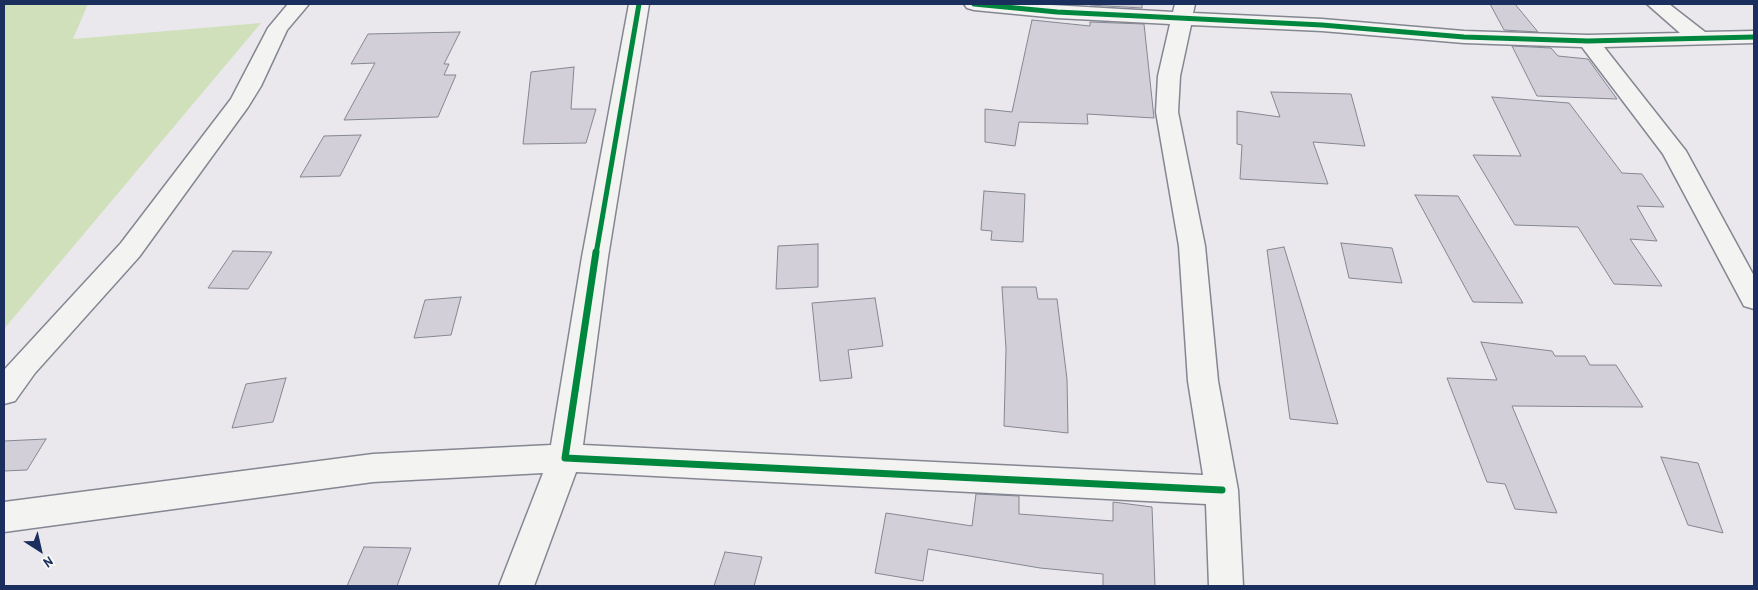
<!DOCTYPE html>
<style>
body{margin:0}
#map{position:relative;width:1758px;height:590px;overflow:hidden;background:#eae8ec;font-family:"Patrick Hand",sans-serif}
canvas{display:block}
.frame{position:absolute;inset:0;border:5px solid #1b2f5e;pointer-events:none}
.north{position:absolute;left:15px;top:525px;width:50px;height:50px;-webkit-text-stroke:4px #f6f6f2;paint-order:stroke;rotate:145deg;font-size:14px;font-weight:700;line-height:20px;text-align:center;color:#1b2f5e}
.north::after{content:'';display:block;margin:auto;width:18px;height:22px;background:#1b2f5e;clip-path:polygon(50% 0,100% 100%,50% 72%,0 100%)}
</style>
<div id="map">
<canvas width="1758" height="590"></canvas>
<div class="frame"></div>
<div class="north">N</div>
</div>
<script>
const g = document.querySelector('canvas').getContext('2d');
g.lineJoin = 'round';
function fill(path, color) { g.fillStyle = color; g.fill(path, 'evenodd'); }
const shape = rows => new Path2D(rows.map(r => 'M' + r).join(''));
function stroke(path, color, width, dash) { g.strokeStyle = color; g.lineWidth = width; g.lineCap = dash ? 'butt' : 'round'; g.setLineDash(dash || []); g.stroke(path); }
fill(shape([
 [4,4,88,4,73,39,261,23,4,329]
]), '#d0e0ba');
const building = shape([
 [1090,4,1142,4,1142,8,1090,5,1090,4],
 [1490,4,1515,4,1538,32,1504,30,1490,4],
 [1032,20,1090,26,1090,22,1144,24,1154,118,1087,114,1088,124,1019,122,1015,146,985,142,985,109,1012,112,1032,20],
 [460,32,444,64,449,64,444,75,456,75,438,117,344,120,375,63,351,64,368,34,460,32],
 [1512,46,1551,48,1558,56,1588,59,1617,99,1537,96,1512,46],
 [574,67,571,109,596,109,586,143,523,144,531,72,574,67],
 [1271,92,1351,94,1365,146,1313,142,1328,184,1240,179,1242,145,1237,144,1237,111,1280,117,1271,92],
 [1492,97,1569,103,1622,173,1642,174,1664,207,1637,206,1657,241,1630,239,1662,286,1614,284,1578,227,1515,225,1473,155,1521,156,1492,97],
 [361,135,340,176,300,177,324,136,361,135],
 [984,191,1025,194,1023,242,991,240,992,231,981,230,984,191],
 [1415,195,1458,196,1523,303,1473,302,1415,195],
 [1341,243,1392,248,1402,283,1349,278,1341,243],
 [818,244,818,287,776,289,778,246,818,244],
 [1284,247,1338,424,1290,419,1267,250,1284,247],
 [233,251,272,252,248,289,208,288,233,251],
 [1002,287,1036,287,1038,299,1057,299,1067,379,1068,433,1004,426,1006,349,1002,287],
 [461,297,451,335,414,338,425,300,461,297],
 [875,298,883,346,848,350,852,378,820,381,812,303,875,298],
 [1481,342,1552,351,1555,356,1585,356,1590,365,1616,365,1643,407,1512,406,1557,513,1515,509,1505,484,1487,482,1447,378,1497,380,1481,342],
 [286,378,273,422,232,428,246,384,286,378],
 [46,439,27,470,4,471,4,441,46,439],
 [1661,457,1698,463,1723,533,1688,525,1661,457],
 [976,494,1019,496,1019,514,1113,521,1113,502,1152,507,1155,586,1103,586,1103,574,1040,568,928,549,923,581,875,573,886,513,972,526,976,494],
 [364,547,411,548,397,586,347,586,364,547],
 [725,552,762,557,754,586,714,586,725,552]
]);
fill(building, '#d2cfd9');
stroke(building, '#848792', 1);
const street = shape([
 [288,4,309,4,287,30,261,86,248,107,139,257,35,373,15,401,4,404,4,370,121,243,231,99,268,28,288,4],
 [629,4,649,4,608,257,583,445,1203,475,1188,381,1179,246,1156,112,1158,76,1170,24,1057,18,974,10,967,8,964,4,1034,4,1173,12,1175,4,1195,4,1193,13,1322,19,1464,31,1588,35,1680,33,1647,4,1669,4,1705,32,1754,31,1754,43,1604,47,1686,151,1754,276,1754,309,1744,306,1663,154,1582,47,1464,43,1322,31,1191,25,1180,76,1178,112,1205,246,1218,381,1238,490,1243,586,1209,586,1206,504,576,472,534,586,499,586,543,473,373,482,4,532,4,502,373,454,551,445,582,257,629,4]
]);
stroke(street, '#848792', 3);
fill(street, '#f3f3f2');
stroke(shape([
 [974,4,1057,12,1322,25,1464,37,1588,41,1754,37],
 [596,254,639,4]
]), '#00873e', 5);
stroke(shape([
 [596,252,565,458,1222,490]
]), '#00873e', 7);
</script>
